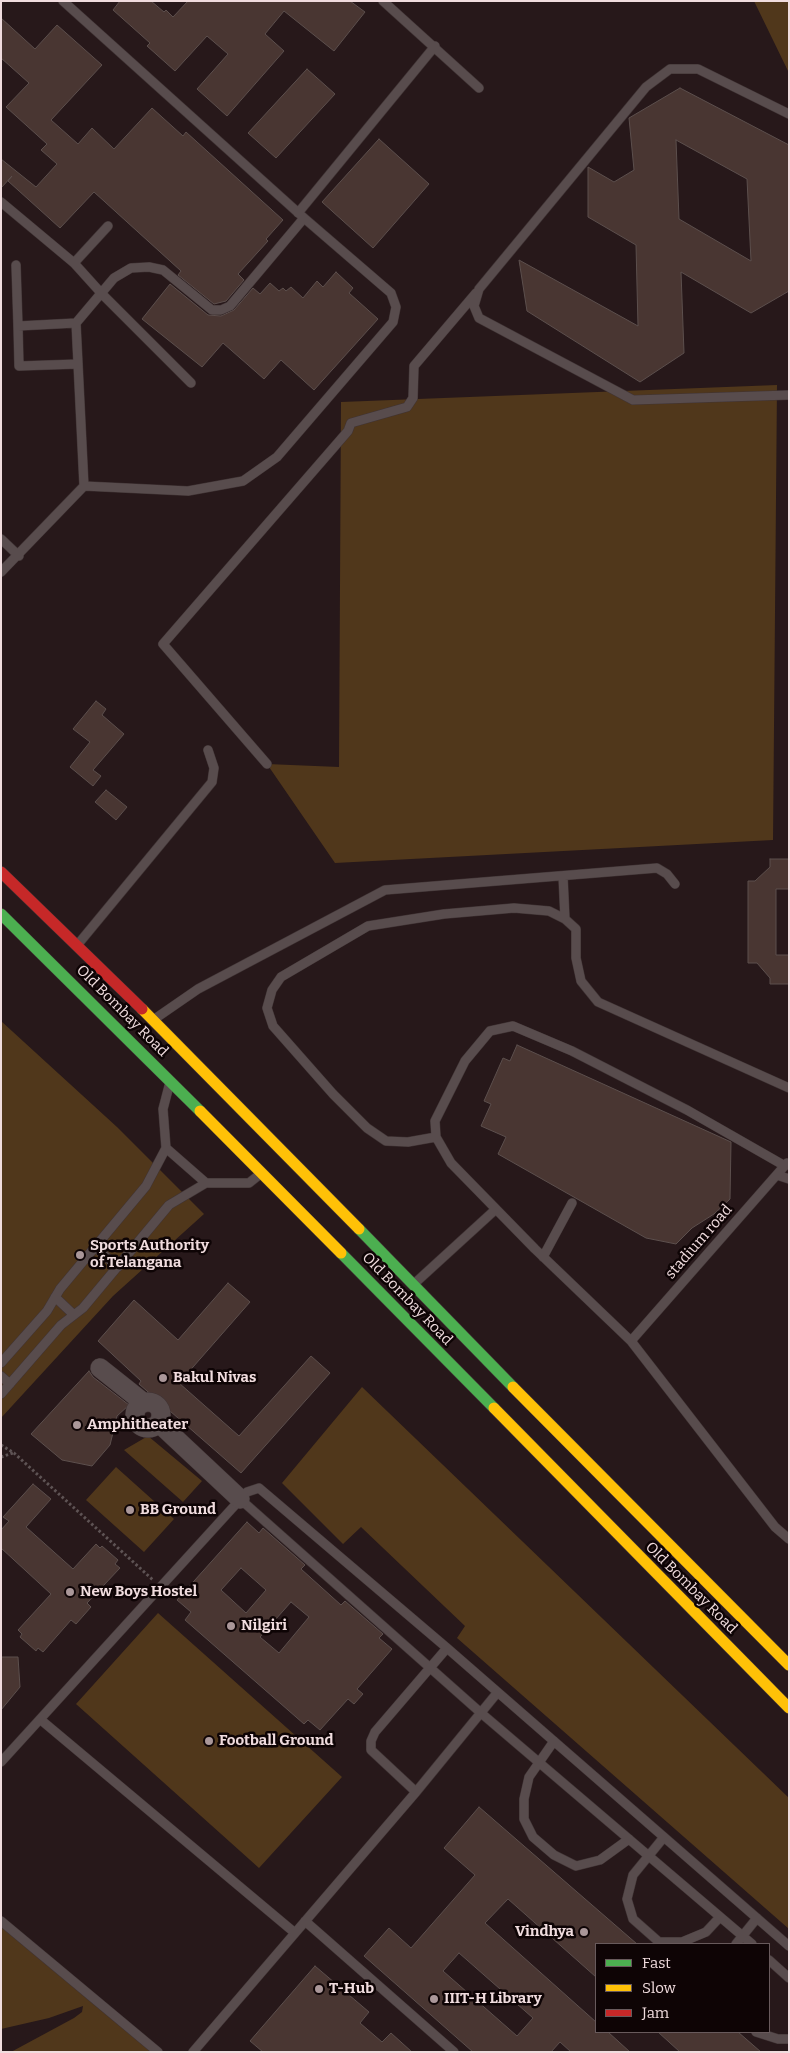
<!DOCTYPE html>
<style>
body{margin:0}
#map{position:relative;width:790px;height:2053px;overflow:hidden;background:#27181a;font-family:Bitter,serif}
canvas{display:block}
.frame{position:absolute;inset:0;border:2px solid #f0dcde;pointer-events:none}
.legend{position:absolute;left:595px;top:1943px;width:175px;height:90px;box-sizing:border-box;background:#0e0405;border:1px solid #685a5c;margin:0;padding:6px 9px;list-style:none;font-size:15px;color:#f0dcde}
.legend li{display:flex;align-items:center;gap:10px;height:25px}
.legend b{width:25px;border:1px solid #685a5c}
</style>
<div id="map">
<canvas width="790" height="2053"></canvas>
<div class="frame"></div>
<ul class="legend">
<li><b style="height:6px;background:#4caf50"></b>Fast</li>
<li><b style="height:6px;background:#ffc107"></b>Slow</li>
<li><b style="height:6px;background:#c62828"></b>Jam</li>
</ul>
</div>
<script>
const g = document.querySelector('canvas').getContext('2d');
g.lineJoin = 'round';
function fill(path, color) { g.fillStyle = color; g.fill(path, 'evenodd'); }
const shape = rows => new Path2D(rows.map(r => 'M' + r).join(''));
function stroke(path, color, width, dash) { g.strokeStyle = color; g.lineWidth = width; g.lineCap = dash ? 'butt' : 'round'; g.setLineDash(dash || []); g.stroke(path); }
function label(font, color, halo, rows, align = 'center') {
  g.font = font + ' Bitter,serif'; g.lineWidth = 5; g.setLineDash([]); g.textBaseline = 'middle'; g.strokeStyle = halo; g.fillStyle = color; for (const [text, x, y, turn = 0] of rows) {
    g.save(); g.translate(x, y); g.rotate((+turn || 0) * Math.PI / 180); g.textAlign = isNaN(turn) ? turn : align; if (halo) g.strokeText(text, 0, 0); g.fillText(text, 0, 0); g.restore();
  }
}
fill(shape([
 [754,1,789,1,789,73],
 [777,385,773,840,335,863,267,764,339,767,341,402],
 [1,1021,117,1127,204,1214,113,1296,1,1418],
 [362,1387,789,1798,789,1929,457,1638,465,1626,361,1527,343,1544,282,1483],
 [148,1436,202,1481,183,1502,124,1450],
 [116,1467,174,1519,144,1552,86,1500],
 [158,1613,342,1777,259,1868,76,1704],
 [1,1921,158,2052,11,2052,74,2018,82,2012,83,2006,49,2018,1,2029]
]), '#50371b');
const building = shape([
 [120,1,151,1,164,12,166,10,173,17,188,1,350,1,365,12,334,51,284,11,265,34,284,51,227,116,197,89,228,54,207,36,175,71,147,46,150,43,113,10,120,1],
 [1,18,35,49,57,25,102,65,51,120,78,144,92,128,114,149,152,108,183,136,186,132,283,220,266,239,268,241,238,274,244,280,226,301,214,304,178,275,181,271,94,192,60,228,8,181,12,176,1,188,1,159,36,187,57,164,41,150,47,144,6,107,29,83,1,58,1,18],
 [307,69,335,94,276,158,248,133,307,69],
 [680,88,789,145,789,291,751,313,681,272,684,353,640,382,527,311,519,260,638,326,636,245,588,217,588,167,614,182,634,170,629,118,680,88],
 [676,140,747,179,751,261,679,219,676,140],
 [379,139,429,184,373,248,322,202,379,139],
 [336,272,353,288,349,293,378,319,314,390,281,360,264,379,223,343,202,367,142,319,170,284,208,315,221,316,234,310,253,288,260,294,270,283,279,291,283,288,286,291,291,287,303,298,317,281,323,287,336,272],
 [96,701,106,709,102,715,124,734,93,770,101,776,93,786,70,767,90,742,73,729,96,701],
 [106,790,127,807,116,820,95,802,106,790],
 [770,859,789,859,789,889,776,889,776,955,789,955,789,984,770,984,770,978,757,963,748,963,748,881,755,881,770,867,770,859],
 [517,1045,731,1142,730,1199,714,1214,692,1228,676,1244,646,1238,498,1154,506,1137,481,1126,491,1104,484,1101,503,1058,510,1061,517,1045],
 [228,1283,250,1302,179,1383,239,1436,311,1356,330,1373,241,1473,139,1384,141,1381,98,1341,134,1300,178,1340,228,1283],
 [89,1371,93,1377,129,1405,117,1416,110,1445,92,1466,62,1460,31,1434,89,1371],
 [33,1484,51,1499,26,1527,73,1569,96,1544,100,1548,102,1546,118,1560,115,1564,120,1568,87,1603,91,1607,76,1624,71,1620,43,1652,38,1648,36,1651,20,1637,22,1634,18,1630,51,1594,1,1548,1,1530,9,1521,3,1517,33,1484],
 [247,1522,259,1533,263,1528,305,1565,301,1569,341,1605,345,1601,383,1634,379,1638,392,1649,357,1689,363,1694,354,1704,348,1699,320,1730,308,1720,304,1724,185,1620,191,1612,177,1600,247,1522],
 [241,1568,266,1590,246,1613,221,1590,241,1568],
 [291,1602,309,1617,279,1653,260,1637,291,1602],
 [1,1657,18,1657,20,1687,1,1710,1,1657],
 [479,1807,637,1944,596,1944,596,1977,508,1899,485,1923,596,2022,596,2032,608,2032,630,2052,571,2052,560,2042,551,2052,473,2052,364,1956,389,1928,411,1948,475,1875,444,1848,479,1807],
 [459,1953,533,2018,517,2036,443,1971,459,1953],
 [315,1966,369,2012,360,2023,382,2042,391,2033,412,2052,263,2052,250,2041,315,1966],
 [658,2032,738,2032,761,2052,680,2052,658,2032]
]);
fill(building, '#493632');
stroke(building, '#5c4f4d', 1);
const lane = shape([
 [63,1,304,218,391,293,396,307,393,322,277,457,243,481,188,491,84,486],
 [383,1,479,88],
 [789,114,698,69,670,69,646,87,479,289,474,306,479,318,633,400,789,395],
 [1,202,74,263,102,294,191,383],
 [298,213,435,46],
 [74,263,108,226],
 [16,265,18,326],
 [78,364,19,366,18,326,76,323,114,278,131,268,149,267,163,270,212,310,221,310,230,306,304,218],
 [1,539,19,556],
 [1,572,84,486,76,323],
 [267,764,163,644,348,431,351,423,407,407,413,398,414,366,476,293],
 [563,876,565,919],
 [79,943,212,782,214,768,208,750],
 [156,1018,198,989,385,890,657,868,667,874,675,884],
 [169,1086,163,1109,166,1148,206,1183,249,1183,259,1175],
 [436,1137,408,1142,386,1141,367,1128,333,1094,273,1026,267,1008,272,990,281,977,368,926,444,914,514,908,549,911,565,919,576,929,576,958,581,981,598,1002,789,1088],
 [785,1166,687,1110,572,1051,513,1026,490,1031,465,1061,435,1121,436,1137,451,1163,535,1249,631,1341,775,1527,789,1539],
 [777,1175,789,1179],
 [95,1247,118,1267],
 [543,1257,572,1203],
 [415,1283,496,1209],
 [55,1297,74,1315],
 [631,1341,787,1163],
 [1,1363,47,1311,60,1289,146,1186,166,1148],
 [1,1376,10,1384],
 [1,1394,61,1325,83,1308,169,1205,206,1183],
 [240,1499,481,1713,752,1944],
 [41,1720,295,1933],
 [554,1741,529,1777,524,1799,524,1819,533,1837,554,1855,576,1866,600,1860,629,1839],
 [1,1762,247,1492,259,1488,447,1648,789,1946],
 [416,1792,371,1750,371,1741,375,1732,447,1648],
 [664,1837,633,1875,627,1899,633,1919,659,1942,682,1942,706,1932,720,1917],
 [1,1921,158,2052],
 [305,1921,454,2052],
 [736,1944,757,1918],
 [769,1960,789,1978],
 [756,2032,778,2039,789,2039],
 [193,2052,416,1792,497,1693]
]);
const street = shape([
 [100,1368,144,1403],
 '135 1415a13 13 0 1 1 26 0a13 13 0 1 1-26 0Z',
 [159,1423,240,1499]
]);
const fast = shape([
 [1,914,200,1111],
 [359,1229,513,1387],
 [341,1253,494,1408]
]);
const slow = shape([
 [142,1009,359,1229],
 [200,1111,341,1253],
 [513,1387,789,1665],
 [494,1408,789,1708]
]);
const jam = shape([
 [1,872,142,1009]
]);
stroke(lane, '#403435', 10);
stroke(street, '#403435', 20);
stroke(fast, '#403435', 12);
stroke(slow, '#403435', 12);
stroke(jam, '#403435', 12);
stroke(shape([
 [1,1445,14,1453,153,1580],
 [1,1457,13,1453]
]), '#5e5354', 3, [2.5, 2.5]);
stroke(lane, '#584c4d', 9);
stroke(street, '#584c4d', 19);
stroke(fast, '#4caf50', 11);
stroke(slow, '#ffc107', 11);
stroke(jam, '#c62828', 11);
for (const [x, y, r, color] of [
 [80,1255,5,"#aa9799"],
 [163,1378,5,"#aa9799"],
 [77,1425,5,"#aa9799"],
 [130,1510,5,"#aa9799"],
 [70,1592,5,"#aa9799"],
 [231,1626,5,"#aa9799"],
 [209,1741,5,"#aa9799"],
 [584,1932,5,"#aa9799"],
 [319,1989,5,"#aa9799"],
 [434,1999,5,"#aa9799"]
]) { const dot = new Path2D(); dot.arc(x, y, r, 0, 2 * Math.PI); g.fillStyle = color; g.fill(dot); stroke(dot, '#0e0405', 2); }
label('15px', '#f0dcde', '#0e0405', [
 ["Old Bombay Road",122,1011,45],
 ["stadium road",699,1242,-49],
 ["Old Bombay Road",407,1299,46],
 ["Old Bombay Road",691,1588,45]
]);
label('bold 15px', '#f0dcde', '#0e0405', [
 ["Sports Authority",90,1246],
 ["of Telangana",90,1263],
 ["Bakul Nivas",173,1378],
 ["Amphitheater",87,1425],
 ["BB Ground",140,1510],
 ["New Boys Hostel",80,1592],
 ["Nilgiri",241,1626],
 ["Football Ground",219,1741],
 ["Vindhya",574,1932,"right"],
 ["T-Hub",329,1989],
 ["IIIT-H Library",444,1999]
], 'left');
</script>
